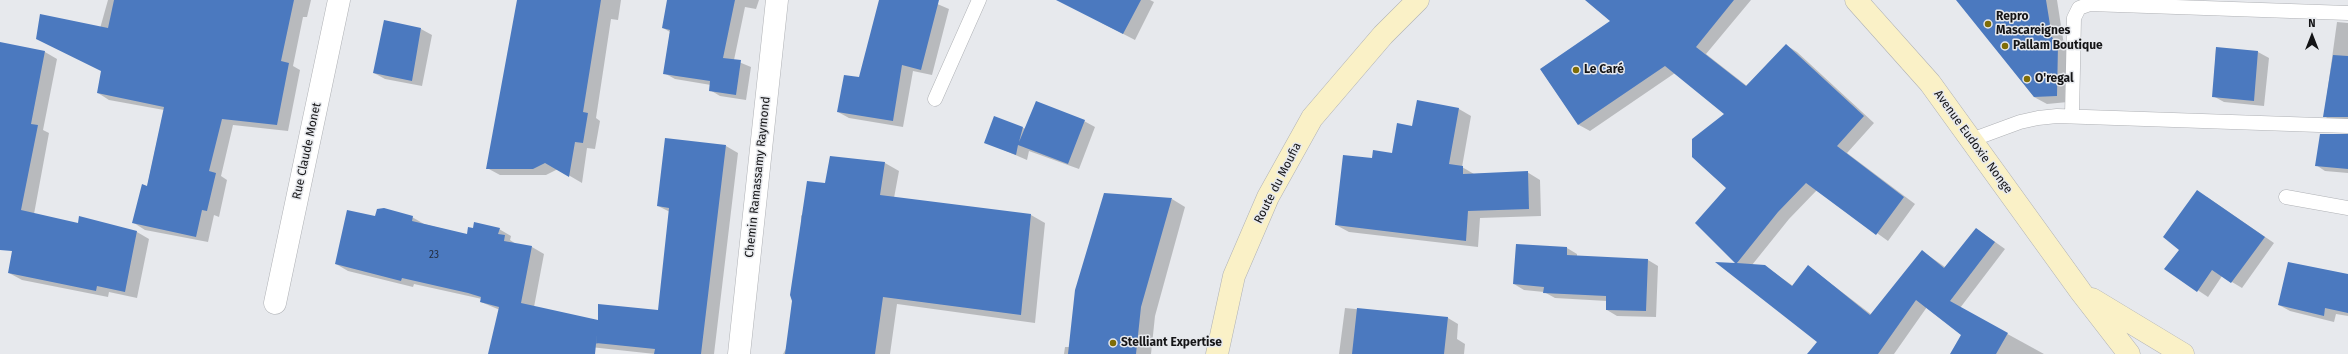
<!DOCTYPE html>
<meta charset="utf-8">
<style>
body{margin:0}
#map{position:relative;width:2348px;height:354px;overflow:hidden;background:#e7e9ed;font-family:"Fira Sans",sans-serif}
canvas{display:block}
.north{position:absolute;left:2292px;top:16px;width:40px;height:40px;-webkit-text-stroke:3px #e7e9ed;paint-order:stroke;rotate:0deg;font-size:11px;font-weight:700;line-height:16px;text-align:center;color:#141416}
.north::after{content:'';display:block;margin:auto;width:14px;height:18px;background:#141416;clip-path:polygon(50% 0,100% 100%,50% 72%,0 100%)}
</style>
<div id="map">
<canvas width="2348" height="354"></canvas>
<div class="north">N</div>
</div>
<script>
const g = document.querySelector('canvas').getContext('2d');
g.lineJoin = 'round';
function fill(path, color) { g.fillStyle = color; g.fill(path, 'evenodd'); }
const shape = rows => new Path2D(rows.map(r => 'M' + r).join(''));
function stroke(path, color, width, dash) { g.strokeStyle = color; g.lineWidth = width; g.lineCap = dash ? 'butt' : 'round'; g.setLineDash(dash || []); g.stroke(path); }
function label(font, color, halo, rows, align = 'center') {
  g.font = font + ' "Fira Sans",sans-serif'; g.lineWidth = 3; g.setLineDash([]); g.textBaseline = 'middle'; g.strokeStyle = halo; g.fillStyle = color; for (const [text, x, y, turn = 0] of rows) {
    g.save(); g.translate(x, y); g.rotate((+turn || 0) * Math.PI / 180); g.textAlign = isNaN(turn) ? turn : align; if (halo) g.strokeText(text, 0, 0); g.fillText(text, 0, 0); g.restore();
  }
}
fill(shape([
 [108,0,311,0,307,17,303,17,293,66,300,70,288,131,233,125,221,176,227,180,219,217,214,215,208,242,145,230,134,223,147,187,164,110,109,100,98,93,102,71,90,64],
 [518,0,621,0,618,20,611,19,596,118,600,121,595,149,587,148,582,183,558,169,546,175,500,175,487,168],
 [668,0,759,0,756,9,745,7,734,60,751,67,746,100,720,96,710,90,711,85,675,79,664,73,670,32,663,28],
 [880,0,928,0,949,9,932,75,913,71,903,127,849,118,838,112,860,79],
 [1100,0,1150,0,1154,2,1135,40,1102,23],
 [1589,0,1751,0,1706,54,1747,86,1786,45,1797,52,1874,123,1847,153,1915,204,1888,241,1817,190,1789,219,1752,265,1765,266,1793,286,1808,266,1872,315,1922,251,1945,267,1977,229,2005,249,1960,308,2044,354,1952,354,1962,335,1927,307,1894,354,1809,354,1818,342,1697,223,1728,188,1725,114,1675,73,1590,131,1579,125,1541,70,1612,21],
 [1958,0,2057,0,2064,45,2070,53,2068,102,2047,104,2034,97],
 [2337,22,2348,23,2348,122,2334,122,2324,116],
 [421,29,432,35,422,86,385,79,374,73],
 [0,43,45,52,57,59,43,130,49,133,34,214,78,224,137,232,149,239,137,298,109,292,108,297,22,280,9,273,17,231,0,228],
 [2216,48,2258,52,2269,58,2264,106,2224,102,2213,96],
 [1459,109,1471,116,1462,167,1474,174,1527,172,1540,180,1541,216,1480,218,1478,247,1349,232,1336,225,1373,159,1393,154,1413,127],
 [995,118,1026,129,1084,121,1095,127,1079,169,1029,151,1027,160,985,142],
 [2348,135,2348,173,2325,171,2316,165],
 [726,146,738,153,714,354,655,354,581,346,579,354,489,354,500,310,481,302,482,299,414,284,413,287,348,271,336,264,376,217,412,217,424,224,467,235,499,229,511,236,510,240,516,244,532,247,544,254,534,307,598,321,659,311,670,212,658,206],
 [830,157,885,163,899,171,894,198,1031,215,1045,223,1035,323,897,304,890,354,783,354,787,347,801,232,801,216,826,184],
 [2207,197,2274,243,2242,288,2222,276,2208,297,2166,269,2180,249],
 [1172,199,1185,207,1155,316,1151,354,1064,354,1065,347,1070,347],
 [1567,248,1577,254,1577,257,1648,260,1658,266,1656,317,1617,316,1607,310,1607,301,1555,298,1544,292,1524,290,1514,284],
 [2348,275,2348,316,2336,314,2334,322,2290,311,2279,305],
 [1345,308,1448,318,1458,324,1457,339,1465,344,1464,354,1339,354]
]), '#0003');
fill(shape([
 [114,0,294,0,281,61,289,63,277,125,222,119,209,171,216,173,207,211,202,210,196,237,132,223,142,184,147,186,164,107,97,93,101,71,36,39,40,14,108,28],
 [517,0,601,0,583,112,588,113,583,143,575,142,569,177,545,163,533,169,486,169],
 [667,0,735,0,723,58,741,60,736,95,709,91,710,81,663,74,670,30,662,28],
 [879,0,939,0,921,70,902,65,893,121,837,112,844,75,859,77],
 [1056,0,1141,0,1123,34],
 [1585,0,1734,0,1696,47,1746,86,1786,44,1864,116,1837,146,1904,197,1876,235,1806,183,1778,212,1737,263,1765,265,1792,286,1808,265,1870,315,1922,250,1944,268,1976,228,1995,242,1950,301,2008,333,1996,354,1950,354,1961,335,1916,300,1878,354,1807,354,1817,342,1715,262,1735,263,1695,223,1726,188,1692,157,1692,139,1724,114,1665,66,1578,125,1540,69,1610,21],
 [1956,0,2046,0,2052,37,2058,45,2057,96,2034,97],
 [384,20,421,28,412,81,373,73],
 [0,42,45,51,31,124,38,125,21,210,78,223,79,216,137,231,125,292,97,286,96,291,8,273,12,251,0,250],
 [2216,47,2258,51,2254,101,2212,97],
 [2333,55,2348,56,2348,117,2323,117],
 [1417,100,1459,108,1449,164,1463,166,1463,174,1528,171,1529,209,1468,211,1466,241,1335,225,1343,155,1372,158,1373,150,1392,153,1397,123,1412,126],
 [1036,101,1085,120,1068,164,1018,145,1016,155,984,143,994,116,1023,127,1019,142],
 [2320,134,2348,134,2348,169,2315,166],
 [665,138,726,145,701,354,654,354,655,349,596,343,597,334,595,354,488,354,499,307,480,302,481,297,468,293,402,278,401,281,335,264,347,210,375,216,377,209,384,208,413,216,412,221,467,234,468,227,473,228,474,222,500,228,498,234,505,235,504,241,532,246,521,303,598,320,598,304,658,310,669,208,657,206],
 [830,156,885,162,880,195,1031,214,1021,315,883,297,875,354,785,354,792,301,790,295,807,181,825,183],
 [2197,190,2265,237,2231,283,2212,270,2197,292,2164,269,2179,250,2163,237],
 [1104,193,1172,198,1141,307,1136,354,1068,354,1075,290],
 [1516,244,1567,247,1567,255,1648,259,1646,311,1606,310,1606,296,1543,293,1544,287,1513,284],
 [2288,262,2348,274,2348,313,2325,308,2324,316,2278,305],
 [1357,308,1448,317,1444,354,1352,354]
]), '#4b79bf');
const lane = shape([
 [935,99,979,0],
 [2072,116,2074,18,2079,8,2090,4,2348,13],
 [1971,140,2020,122,2038,118,2057,116,2348,126],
 [2286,197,2348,208]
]);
const street = shape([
 [275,303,339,0],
 [739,354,777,0]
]);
const secondary = shape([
 [1856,0,1930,83,2081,292,2129,354],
 [2092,299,2183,354],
 [1217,354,1234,276,1268,197,1312,118,1383,35,1418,0]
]);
stroke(lane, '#afb1b5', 15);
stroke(street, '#afb1b5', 23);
stroke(secondary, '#afb1b5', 23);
stroke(lane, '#fff', 14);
stroke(street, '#fff', 22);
stroke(secondary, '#faf1c7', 22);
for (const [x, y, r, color] of [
 [1988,24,4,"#7f6d07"],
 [2005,46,4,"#7f6d07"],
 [1576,70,4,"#7f6d07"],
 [2027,79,4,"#7f6d07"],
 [1113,343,4,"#7f6d07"]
]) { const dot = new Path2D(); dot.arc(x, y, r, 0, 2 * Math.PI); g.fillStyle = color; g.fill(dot); stroke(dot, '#e7e9ed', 1.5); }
label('10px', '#222d40', null, [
 ["23",434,255]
]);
label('bold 12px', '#141416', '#e7e9ed', [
 ["Repro",1996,17],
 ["Mascareignes",1996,31],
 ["Pallam Boutique",2013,46],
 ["Le Caré",1584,70],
 ["O'regal",2035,79],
 ["Stelliant Expertise",1121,343]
], 'left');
label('12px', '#141416', '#e7e9ed', [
 ["Avenue Eudoxie Nonge",1973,142,54],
 ["Rue Claude Monet",307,151,-78],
 ["Chemin Ramassamy Raymond",758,177,-84],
 ["Route du Moufia",1278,183,-63]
]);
</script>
